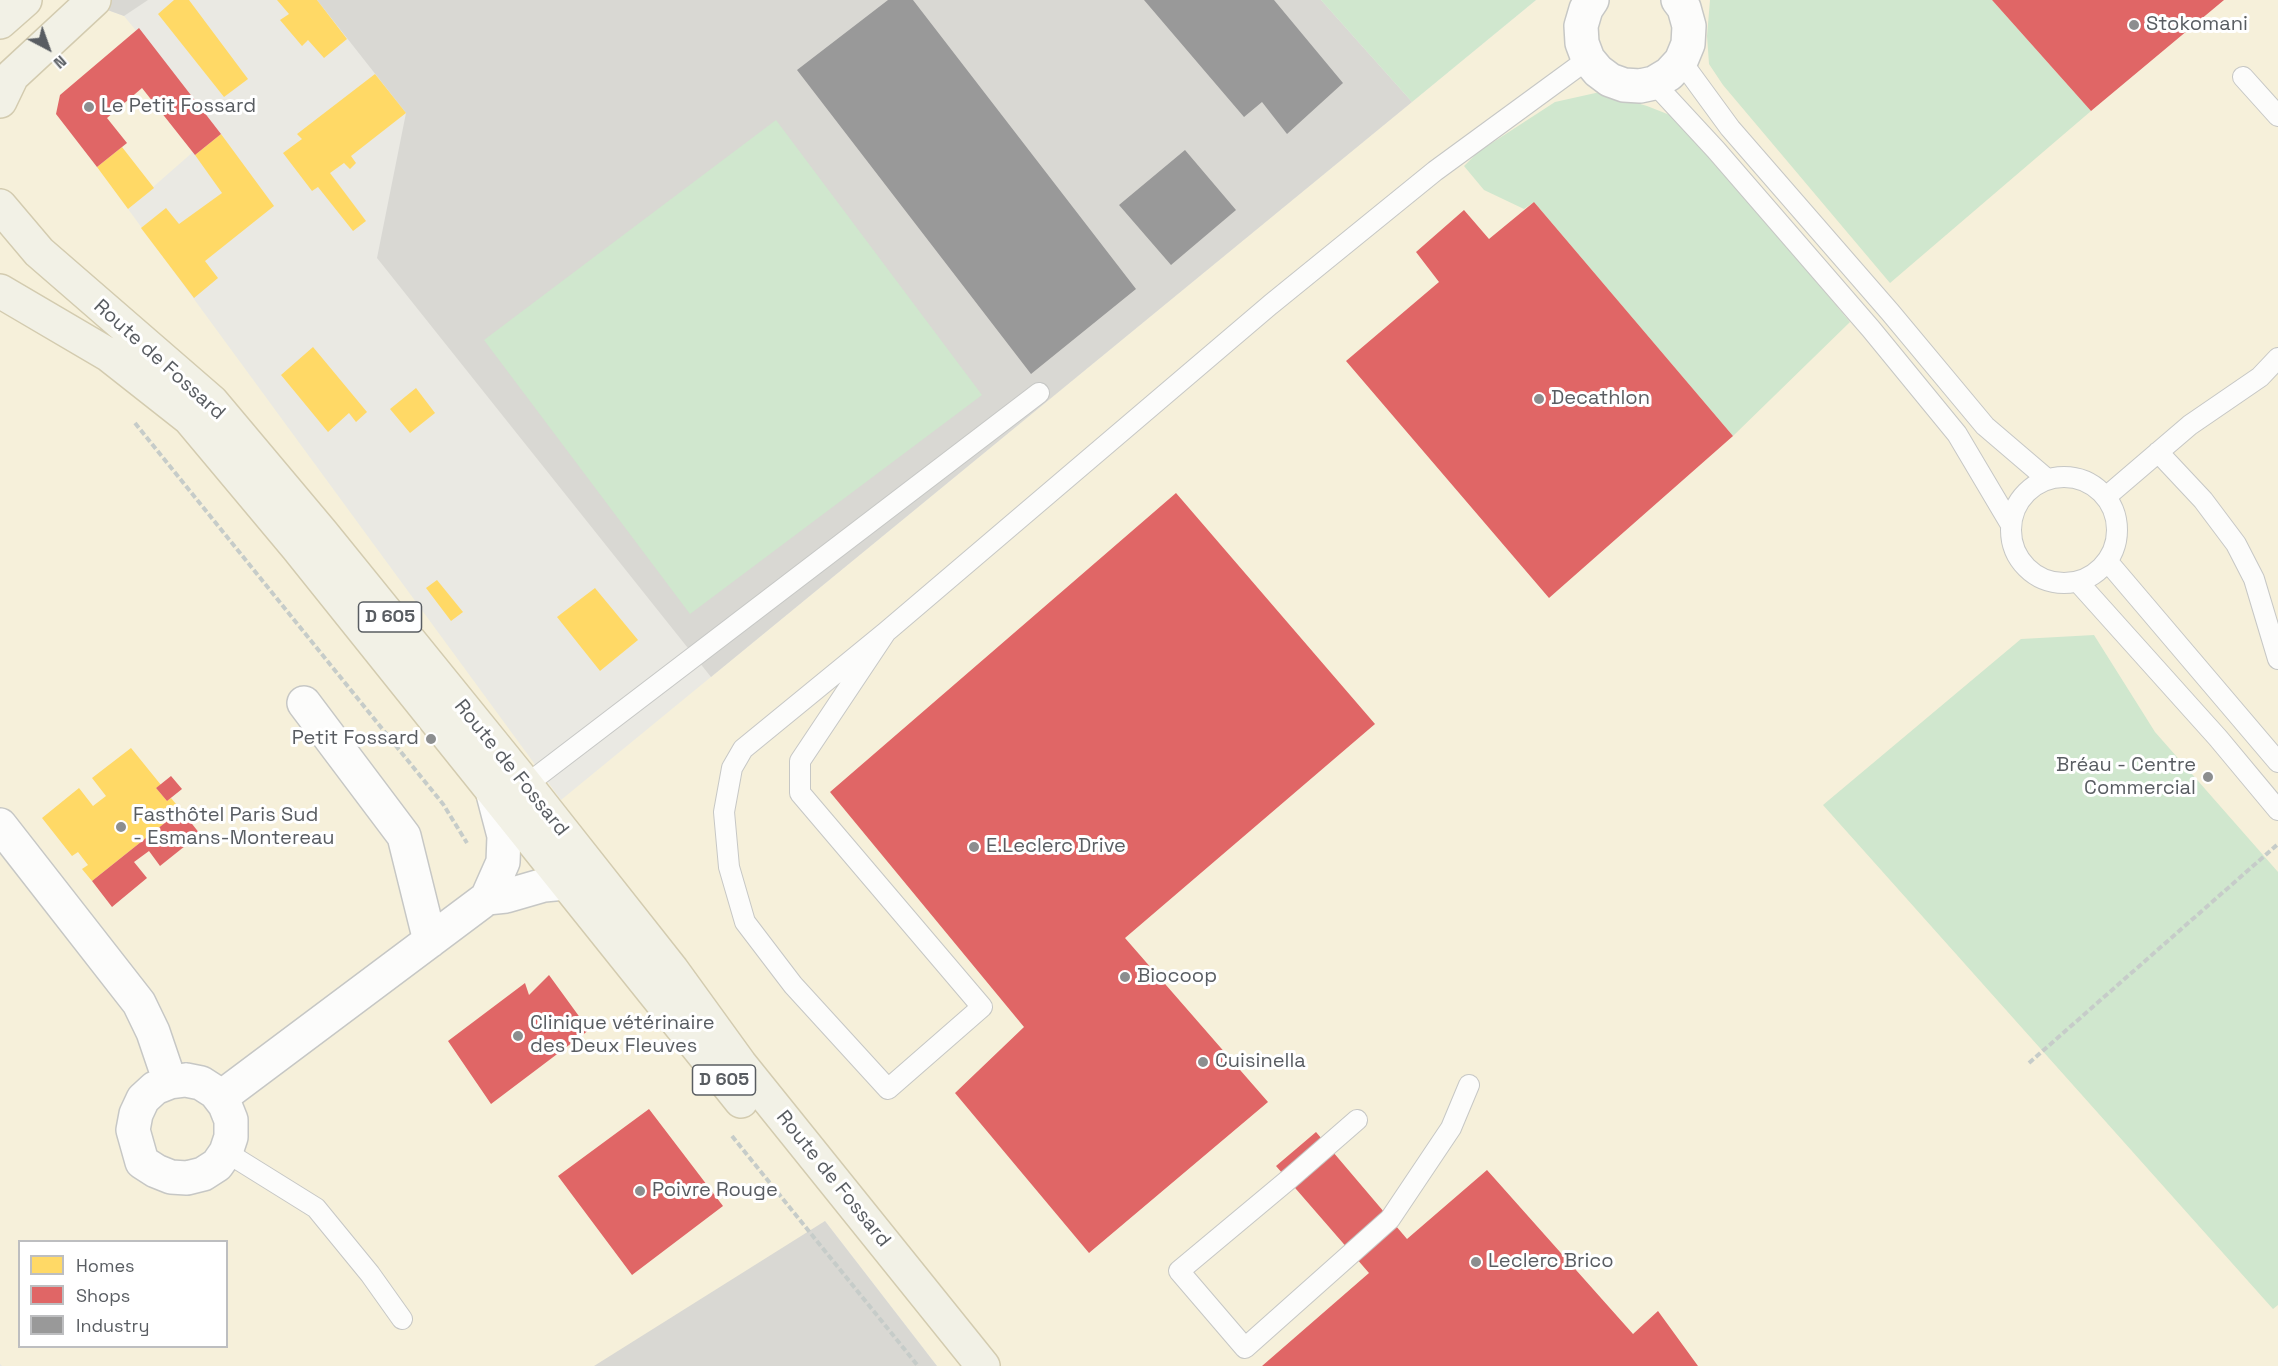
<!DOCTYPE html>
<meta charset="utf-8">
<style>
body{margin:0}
#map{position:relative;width:2278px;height:1366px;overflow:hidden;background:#eae9e3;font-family:"Space Grotesk",sans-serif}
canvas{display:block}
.legend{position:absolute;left:18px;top:1240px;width:210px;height:108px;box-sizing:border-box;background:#fff;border:2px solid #bdbec0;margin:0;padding:8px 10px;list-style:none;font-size:18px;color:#595d62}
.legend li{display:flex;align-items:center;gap:12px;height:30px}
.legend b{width:30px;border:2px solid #bdbec0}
.north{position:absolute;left:18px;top:18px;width:60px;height:60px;-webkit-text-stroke:4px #fff;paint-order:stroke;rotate:139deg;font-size:16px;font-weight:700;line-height:24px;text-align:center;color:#595d62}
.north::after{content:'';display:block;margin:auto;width:21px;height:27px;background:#595d62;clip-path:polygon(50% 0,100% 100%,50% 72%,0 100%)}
</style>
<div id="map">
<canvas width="2278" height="1366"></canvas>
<ul class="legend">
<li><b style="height:16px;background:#ffd966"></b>Homes</li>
<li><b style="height:16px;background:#e06666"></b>Shops</li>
<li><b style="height:16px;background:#999"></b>Industry</li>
</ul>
<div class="north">N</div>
</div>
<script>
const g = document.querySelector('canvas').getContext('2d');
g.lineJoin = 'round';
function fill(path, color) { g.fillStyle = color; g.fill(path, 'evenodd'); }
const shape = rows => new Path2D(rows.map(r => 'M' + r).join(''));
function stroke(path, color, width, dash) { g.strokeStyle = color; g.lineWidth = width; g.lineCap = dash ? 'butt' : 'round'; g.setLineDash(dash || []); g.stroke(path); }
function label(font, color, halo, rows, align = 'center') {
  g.font = font + ' "Space Grotesk",sans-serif'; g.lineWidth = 6; g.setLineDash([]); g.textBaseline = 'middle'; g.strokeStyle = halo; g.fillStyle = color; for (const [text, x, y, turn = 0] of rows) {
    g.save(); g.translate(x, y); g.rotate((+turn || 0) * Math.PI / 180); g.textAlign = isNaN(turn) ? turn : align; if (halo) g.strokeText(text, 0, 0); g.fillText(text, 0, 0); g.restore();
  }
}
fill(shape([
 [0,0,80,0,124,16,218,130,128,209,561,800,1536,0,2278,0,2278,1366,937,1366,825,1221,636,1366,2,1366,0,1364],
 [20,1242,226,1242,226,1346,20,1346]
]), '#f6f0da');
fill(shape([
 [80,0,148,0,124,16],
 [317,0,1321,0,1412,102,711,677,377,258,406,113],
 [825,1221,937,1366,594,1366]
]), '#d9d8d3');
fill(shape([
 [1321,0,1536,0,1412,102],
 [1710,0,1992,0,2091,111,1890,283,1723,85,1709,64,1707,36],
 [1600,92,1647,106,1680,119,1850,322,1733,436,1534,202,1524,209,1484,190,1464,166,1478,152,1555,102],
 [776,120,982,395,690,614,484,340],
 [2094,635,2155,732,2278,872,2278,1305,2273,1309,1823,805,2021,639]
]), '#d0e7ce');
fill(shape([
 [174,0,189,0,248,79,224,97,158,14],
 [277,0,317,0,347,39,324,58,308,40,302,46,280,20,289,14],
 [375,74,406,113,351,156,356,163,350,169,344,163,330,173,366,221,353,231,318,187,312,191,283,153,302,139,297,134],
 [221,134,274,206,205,261,218,278,194,298,141,228,166,208,179,224,222,193,195,155],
 [122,147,154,188,128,209,97,167],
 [313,347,367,412,356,422,349,413,328,432,281,375],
 [416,388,435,413,410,433,390,409],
 [437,580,463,612,451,621,426,588],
 [595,588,638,640,600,671,557,617],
 [131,748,161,785,156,788,167,801,171,798,181,810,92,881,82,869,88,865,78,852,72,856,42,818,79,788,93,806,106,796,92,778]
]), '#ffd966');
fill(shape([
 [1992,0,2224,0,2091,111],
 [139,28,221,134,195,155,142,88,107,118,127,143,97,167,56,114,60,95],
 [1534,202,1733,436,1549,598,1346,361,1439,282,1416,252,1464,210,1489,239],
 [1176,493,1375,724,1125,938,1268,1102,1089,1253,955,1093,1024,1027,830,792],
 [171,776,182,789,167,801,156,788],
 [181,810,200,834,160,866,149,851,134,862,147,878,112,907,92,881],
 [549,975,589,1030,491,1104,448,1041,525,983,529,995],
 [649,1109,723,1206,632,1275,558,1176],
 [1316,1132,1407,1239,1487,1170,1633,1334,1658,1311,1698,1366,1262,1366,1369,1273,1276,1166]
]), '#e06666');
fill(shape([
 [888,0,913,0,1136,289,1031,374,797,70],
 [1144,0,1274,0,1343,83,1287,134,1262,102,1244,117],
 [1185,150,1236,210,1171,265,1119,205]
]), '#999');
const service = shape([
 [1681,61,1730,128,1890,312,1985,426,2047,479],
 [2243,77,2278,116],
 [1654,83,1716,150,1871,329,1957,434,2011,525],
 [2158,452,2203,500,2236,544,2254,579,2278,659],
 '2011 530a53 53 0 1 1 106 0a53 53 0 1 1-106 0Z',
 [2107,496,2190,425,2260,377,2278,358],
 [2108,562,2278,762],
 [2078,582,2218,738,2278,810],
 [886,632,800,761,800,793,982,1007,888,1089,793,985,745,922,729,867,724,812,732,768,743,749,886,632,1270,305,1435,171,1588,59],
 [526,785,1039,393],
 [1357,1120,1288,1180,1179,1271,1245,1348,1390,1219,1451,1128,1469,1085],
 [226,1152,316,1208,370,1274,402,1319]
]);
const minor = shape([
 [1592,0,1586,9,1581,26,1582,43,1588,59,1598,71,1610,80,1624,85,1640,86,1654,83,1669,74,1681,61,1688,44,1689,26,1684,8,1678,0],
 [304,703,404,836,430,941],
 [0,825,139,1003,153,1032,170,1082],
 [487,898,503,862,504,836,493,794],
 [186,1080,201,1083,215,1092,225,1105,231,1120,231,1137,226,1152,217,1165,203,1174,187,1178,171,1177,156,1171,142,1162,133,1130,136,1114,143,1099,155,1088,170,1082,186,1080],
 [220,1098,487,898,506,896,544,885,565,883]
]);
const primary = shape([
 [0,22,25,0],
 [0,101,12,76,94,0],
 [0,206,39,252,212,402,322,533,526,785,672,970,740,1064,983,1366],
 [0,291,109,355,189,418,297,547,741,1101]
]);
stroke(service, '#c6c7c5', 22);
stroke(minor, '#c6c7c5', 36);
stroke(primary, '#d3cbaf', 36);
stroke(shape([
 [135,423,443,804,467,843],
 [2029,1063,2278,844],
 [732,1136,918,1366]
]), '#c6ccc9', 4, [6, 3]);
stroke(service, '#fcfcfb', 20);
stroke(minor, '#fcfcfb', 33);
stroke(primary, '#f2f1e6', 33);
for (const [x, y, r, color] of [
 [2134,25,6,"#8c8e8f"],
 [89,107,6,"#8c8e8f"],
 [1539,399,6,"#8c8e8f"],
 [431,739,6,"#8c8e8f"],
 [2208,777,6,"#8c8e8f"],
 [121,827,6,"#8c8e8f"],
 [974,847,6,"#8c8e8f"],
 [1125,977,6,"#8c8e8f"],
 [518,1036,6,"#8c8e8f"],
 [1203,1062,6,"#8c8e8f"],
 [640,1191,6,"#8c8e8f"],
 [1476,1262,6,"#8c8e8f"]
]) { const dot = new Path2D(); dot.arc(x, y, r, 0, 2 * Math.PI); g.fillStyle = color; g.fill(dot); stroke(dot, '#fff', 2); }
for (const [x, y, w] of [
 [390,617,63],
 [724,1080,63]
]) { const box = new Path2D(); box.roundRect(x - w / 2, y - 15, w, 30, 4.5); g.fillStyle = '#fff'; g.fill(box); stroke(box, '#595d62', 1.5); }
label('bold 18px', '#595d62', null, [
 ["D 605",390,617],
 ["D 605",724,1080]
]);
label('20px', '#595d62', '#fff', [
 ["Stokomani",2146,25],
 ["Le Petit Fossard",101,107],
 ["Decathlon",1551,399],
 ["Petit Fossard",419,739,"right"],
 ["Bréau - Centre",2196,766,"right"],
 ["Commercial",2196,789,"right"],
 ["Fasthôtel Paris Sud",133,816],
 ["- Esmans-Montereau",133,839],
 ["E.Leclerc Drive",986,847],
 ["Biocoop",1137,977],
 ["Clinique vétérinaire",530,1024],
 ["des Deux Fleuves",530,1047],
 ["Cuisinella",1215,1062],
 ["Poivre Rouge",652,1191],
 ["Leclerc Brico",1488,1262]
], 'left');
label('20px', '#595d62', '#fff', [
 ["Route de Fossard",159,360,42],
 ["Route de Fossard",511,768,51],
 ["Route de Fossard",833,1179,51]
]);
</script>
